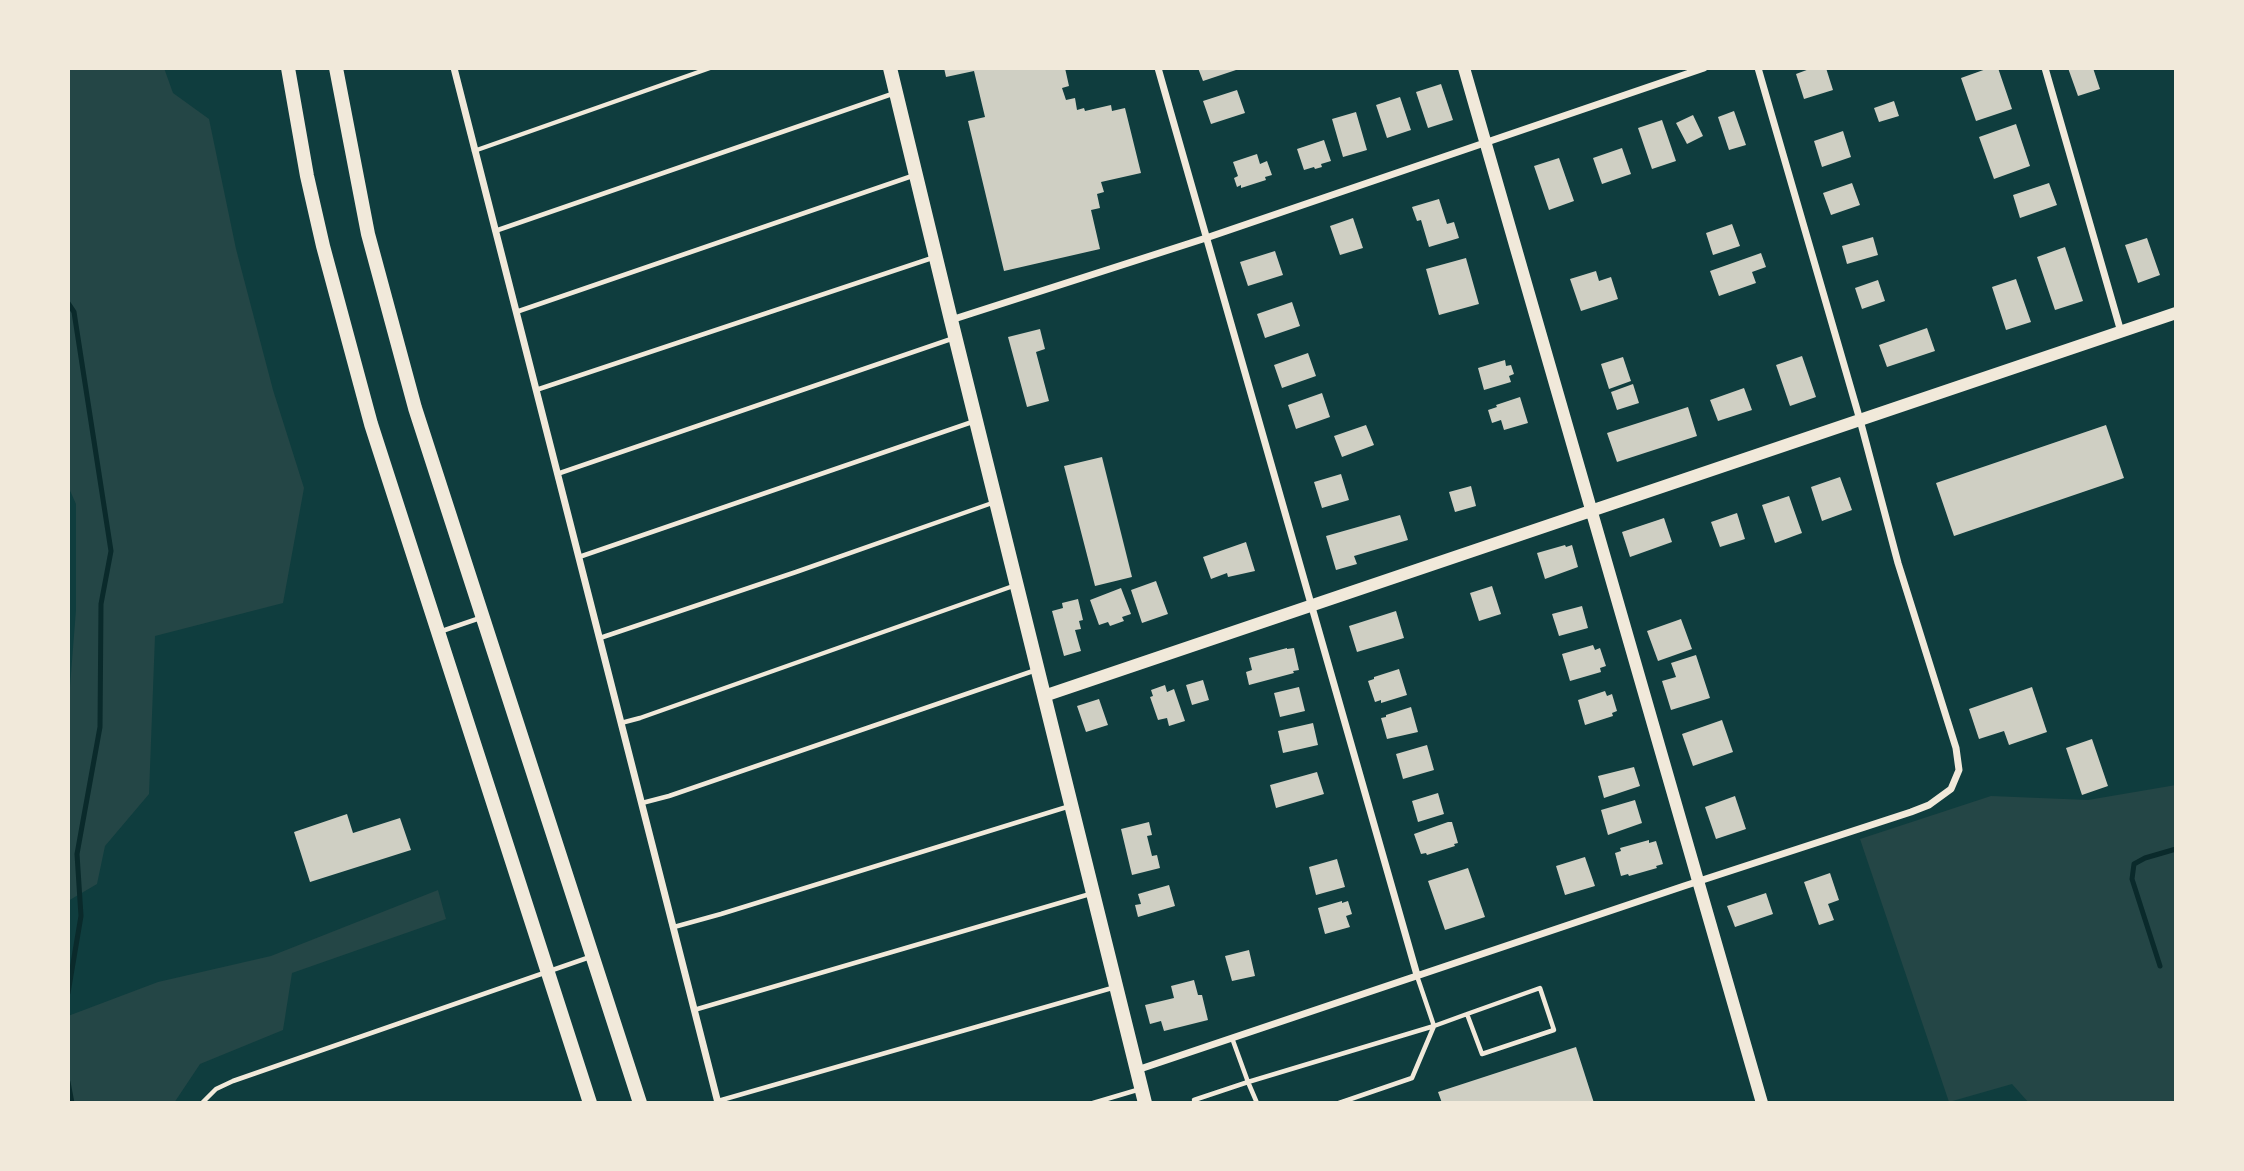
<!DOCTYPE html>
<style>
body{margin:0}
#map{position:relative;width:2244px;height:1171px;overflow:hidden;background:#0f3d3e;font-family:Roboto,sans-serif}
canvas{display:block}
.frame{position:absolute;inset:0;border:70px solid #f1e9da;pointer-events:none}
</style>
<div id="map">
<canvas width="2244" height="1171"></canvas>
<div class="frame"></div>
</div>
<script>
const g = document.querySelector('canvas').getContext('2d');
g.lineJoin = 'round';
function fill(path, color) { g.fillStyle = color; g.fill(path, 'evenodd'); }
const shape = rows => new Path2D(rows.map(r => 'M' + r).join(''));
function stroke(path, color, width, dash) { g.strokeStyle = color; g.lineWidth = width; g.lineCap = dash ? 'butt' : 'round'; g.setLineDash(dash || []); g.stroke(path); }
fill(shape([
 [68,68,164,68,173,93,209,119,236,249,273,390,304,488,283,603,155,636,149,794,105,846,97,884,68,901,68,712,76,610,76,504,68,486],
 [2176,785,2176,1103,2029,1103,2012,1084,1949,1102,1860,839,1991,796,2088,800],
 [438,890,446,919,292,973,283,1030,200,1064,174,1103,68,1103,68,1016,158,982,271,956]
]), '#244646');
stroke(shape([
 [68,303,74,312,111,551,101,604,100,727,77,854,81,916,68,993],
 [2160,966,2132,879,2134,864,2145,858,2176,849],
 [68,1082,72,1103]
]), '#0a2a2b', 5);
fill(shape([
 [944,68,1065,68,1069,86,1062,88,1066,100,1075,98,1077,110,1084,108,1085,111,1111,105,1112,111,1125,108,1141,173,1101,182,1104,192,1097,194,1100,208,1091,210,1100,249,1004,271,968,121,985,117,974,71,946,77],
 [1198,68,1239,68,1239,69,1203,81],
 [1812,68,1826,68,1833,90,1804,99,1796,74],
 [1989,68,1998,68,2012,109,1976,121,1961,78],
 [2068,68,2093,68,2100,89,2078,96],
 [1441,84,1453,120,1428,128,1416,92],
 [1237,90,1245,113,1211,124,1203,101],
 [1400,97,1411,130,1387,138,1376,105],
 [1894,101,1899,116,1879,122,1874,108],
 [1734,111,1746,145,1729,150,1718,117],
 [1356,112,1367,150,1343,157,1332,119],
 [1693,115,1703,136,1687,144,1676,123],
 [1662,120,1676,161,1652,169,1638,128],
 [2016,124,2030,166,1994,179,1979,137],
 [1843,131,1851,157,1822,167,1814,141],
 [1324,140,1331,161,1321,164,1322,167,1315,169,1314,167,1304,170,1297,149],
 [1622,148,1631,174,1602,184,1593,158],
 [1257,154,1260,164,1267,161,1272,175,1265,177,1266,180,1241,188,1241,185,1237,187,1234,178,1238,176,1233,162],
 [1559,158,1574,201,1549,210,1534,166],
 [1852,183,1860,205,1831,215,1823,193],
 [2049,183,2057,205,2020,218,2013,195],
 [1439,199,1447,224,1454,222,1459,238,1429,247,1421,220,1417,221,1412,207],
 [1353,218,1363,248,1340,255,1330,226],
 [1732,224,1740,246,1713,255,1706,233],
 [1873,237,1878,255,1847,264,1842,246],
 [2147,238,2160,275,2138,283,2125,245],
 [2065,247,2083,301,2055,310,2037,257],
 [1275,251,1283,275,1248,286,1240,262],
 [1761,253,1766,267,1752,272,1756,283,1719,296,1710,271],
 [1466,258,1479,304,1439,315,1426,269],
 [1596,271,1599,281,1611,277,1618,299,1581,311,1570,279],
 [2016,279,2031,322,2006,330,1992,287],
 [1878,280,1885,301,1862,309,1855,288],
 [1292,302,1300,326,1265,338,1257,314],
 [1927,328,1935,351,1887,367,1879,345],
 [1040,329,1045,349,1036,352,1049,401,1027,407,1008,337],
 [1308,353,1316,376,1282,388,1274,365],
 [1802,356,1816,397,1790,406,1776,365],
 [1623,357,1631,381,1609,389,1601,364],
 [1505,360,1506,366,1511,365,1514,374,1509,376,1511,382,1484,390,1478,368],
 [1633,384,1639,403,1617,410,1611,392],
 [1744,388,1752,410,1718,421,1710,400],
 [1322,393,1330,417,1296,429,1288,405],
 [1520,397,1528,423,1504,430,1501,420,1492,423,1488,410,1497,407,1496,405],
 [1688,407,1697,436,1617,462,1607,433],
 [1366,425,1374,445,1342,457,1334,436],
 [2106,425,2124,478,1954,536,1936,483],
 [1102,457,1132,577,1095,586,1064,466],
 [1341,474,1349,500,1322,508,1314,482],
 [1840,477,1852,510,1822,521,1811,487],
 [1471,486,1476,506,1455,512,1449,492],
 [1789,496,1802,533,1775,543,1762,505],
 [1737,513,1745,539,1720,547,1711,522],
 [1400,515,1408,540,1354,556,1357,564,1336,570,1326,536],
 [1664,518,1672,542,1630,557,1622,532],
 [1246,542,1255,571,1228,577,1227,573,1211,579,1203,557],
 [1565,545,1566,547,1572,545,1578,567,1545,579,1537,553],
 [1156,581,1168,614,1142,623,1131,590],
 [1492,586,1501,614,1479,621,1470,593],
 [1121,588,1131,614,1122,617,1124,621,1110,626,1108,622,1099,625,1090,600],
 [1078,599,1083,620,1079,621,1081,629,1075,630,1081,651,1064,656,1052,611,1063,608,1062,603],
 [1582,606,1588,628,1559,636,1552,614],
 [1396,611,1404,638,1357,652,1349,626],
 [1681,619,1692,649,1658,661,1647,631],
 [1593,645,1595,650,1600,648,1606,666,1600,668,1601,672,1570,681,1562,654],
 [1287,648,1287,649,1294,648,1299,670,1293,671,1294,673,1249,685,1246,672,1252,670,1249,658],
 [1696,655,1710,698,1671,710,1662,681,1676,677,1671,663],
 [1399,669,1407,695,1381,703,1381,700,1375,702,1368,681,1374,679,1374,677],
 [1203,680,1209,700,1192,705,1186,685],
 [1165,685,1167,692,1174,689,1185,721,1169,726,1167,718,1158,720,1150,697,1153,696,1151,690],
 [1299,687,1305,711,1280,717,1274,693],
 [2032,687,2047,732,2009,745,2004,731,1979,739,1969,709],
 [1605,691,1607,696,1612,694,1617,711,1612,713,1613,716,1585,725,1578,700],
 [1099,699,1108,725,1086,732,1077,706],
 [1411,707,1418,732,1387,739,1381,718,1386,717,1386,715],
 [1722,720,1733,752,1693,766,1682,734],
 [1313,723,1318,745,1283,753,1278,731],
 [2092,739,2108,786,2082,795,2066,748],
 [1427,745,1434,770,1403,779,1396,754],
 [1634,767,1640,786,1604,798,1598,776],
 [1317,772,1324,794,1276,808,1270,785],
 [1438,793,1444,814,1418,822,1412,801],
 [1735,796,1746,829,1716,839,1705,807],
 [1635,800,1642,823,1608,835,1601,810],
 [347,814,353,833,400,818,411,850,310,882,294,832],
 [1149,822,1152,835,1147,836,1152,856,1157,855,1160,868,1132,875,1121,829],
 [1448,822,1452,822,1458,843,1454,844,1455,846,1427,855,1426,853,1421,854,1414,834],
 [1649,840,1649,843,1656,841,1663,864,1656,866,1657,868,1629,876,1628,874,1621,876,1615,853,1621,851,1620,848],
 [1585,857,1595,886,1565,895,1556,866],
 [1337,859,1345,887,1316,895,1309,867],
 [1468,868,1485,917,1445,930,1428,881],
 [1830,873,1839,900,1828,904,1834,920,1819,925,1804,882],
 [1169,885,1175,906,1138,917,1135,905,1141,904,1138,894],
 [1766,893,1773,914,1735,927,1727,906],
 [1342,901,1342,903,1348,901,1352,914,1346,916,1350,927,1325,934,1318,908],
 [1249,950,1255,976,1232,981,1225,956],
 [1194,980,1198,995,1202,995,1208,1020,1164,1031,1161,1021,1150,1024,1145,1005,1174,998,1171,986],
 [1576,1047,1594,1103,1442,1103,1438,1092]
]), '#cfcfc3');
stroke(shape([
 [474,151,710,68],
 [495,231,892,94],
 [516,312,915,175],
 [536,390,935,257],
 [557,474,954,338],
 [579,557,975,421],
 [442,631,480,618],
 [600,638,796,572,995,502],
 [621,723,640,718,1016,585],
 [642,803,669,796,1036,670],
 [674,927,721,914,1070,806],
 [694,1010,1090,894],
 [718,1101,1112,988],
 [202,1103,216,1089,233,1081,590,957],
 [1093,1103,1137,1090],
 [1195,1103,1194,1100,1248,1082,1232,1038],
 [1257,1103,1248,1082,1434,1026,1467,1014,1540,988,1554,1030,1482,1054,1467,1014],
 [1339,1103,1412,1078,1434,1026,1417,976]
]), '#f1e9da', 4.5);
stroke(shape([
 [454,68,718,1103],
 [1158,68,1417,975],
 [2045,68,2121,332],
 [951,320,1206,238,1704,68],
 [1137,1070,1684,886,1911,812,1929,805,1951,789,1959,770,1956,748,1898,563,1860,420,1758,68]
]), '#f1e9da', 7);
stroke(shape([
 [1464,68,1762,1103],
 [1044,696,2176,313]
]), '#f1e9da', 12);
stroke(shape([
 [890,68,951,320,1145,1103]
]), '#f1e9da', 14);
stroke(shape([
 [288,68,307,176,323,246,371,424,590,1103],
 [336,68,368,234,415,408,640,1103]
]), '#f1e9da', 14);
</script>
